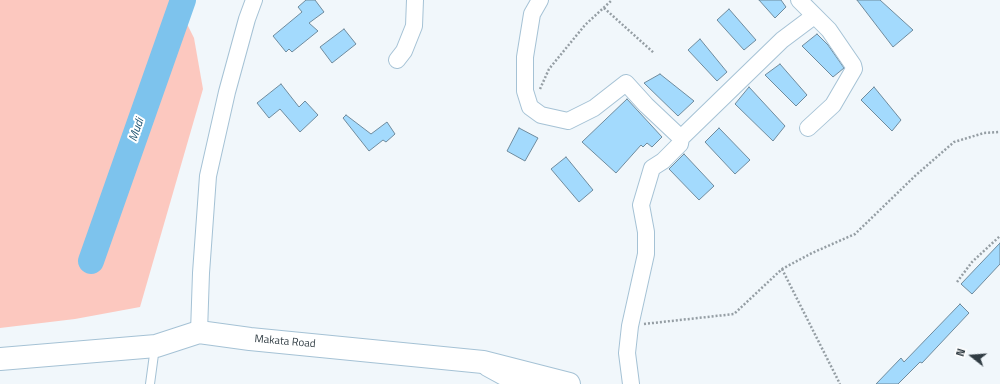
<!DOCTYPE html>
<style>
body{margin:0}
#map{position:relative;width:1000px;height:384px;overflow:hidden;background:#f1f7fb;font-family:"Titillium Web",sans-serif}
canvas{display:block}
.north{position:absolute;left:952px;top:336px;width:40px;height:40px;-webkit-text-stroke:3px #fff;paint-order:stroke;rotate:287deg;font-size:11px;font-weight:700;line-height:16px;text-align:center;color:#303c43}
.north::after{content:'';display:block;margin:auto;width:14px;height:18px;background:#303c43;clip-path:polygon(50% 0,100% 100%,50% 72%,0 100%)}
</style>
<div id="map">
<canvas width="1000" height="384"></canvas>
<div class="north">N</div>
</div>
<script>
const g = document.querySelector('canvas').getContext('2d');
g.lineJoin = 'round';
function fill(path, color) { g.fillStyle = color; g.fill(path, 'evenodd'); }
const shape = rows => new Path2D(rows.map(r => 'M' + r).join(''));
function stroke(path, color, width, dash) { g.strokeStyle = color; g.lineWidth = width; g.lineCap = dash ? 'butt' : 'round'; g.setLineDash(dash || []); g.stroke(path); }
function label(font, color, halo, rows, align = 'center') {
  g.font = font + ' "Titillium Web",sans-serif'; g.lineWidth = 4; g.setLineDash([]); g.textBaseline = 'middle'; g.strokeStyle = halo; g.fillStyle = color; for (const [text, x, y, turn = 0] of rows) {
    g.save(); g.translate(x, y); g.rotate((+turn || 0) * Math.PI / 180); g.textAlign = isNaN(turn) ? turn : align; if (halo) g.strokeText(text, 0, 0); g.fillText(text, 0, 0); g.restore();
  }
}
fill(shape([
 [0,0,175,0,194,38,203,89,140,307,75,319,0,328]
]), '#fcc8bf');
stroke(shape([
 [91,261,183,0]
]), '#7dc3ed', 26);
const building = shape([
 [306,0,315,0,324,12,309,23,318,31,292,52,289,49,286,52,273,36,302,12,298,7,306,0],
 [759,0,781,0,786,7,775,18,759,0],
 [857,0,880,0,913,30,893,47,857,0],
 [729,9,756,40,744,50,717,20,729,9],
 [344,29,356,44,332,63,320,47,344,29],
 [817,34,828,45,844,68,833,77,802,46,817,34],
 [700,39,727,72,717,81,688,50,700,39],
 [780,64,807,95,796,106,765,75,780,64],
 [660,74,694,101,678,116,644,83,660,74],
 [281,84,299,107,305,101,318,115,300,132,280,109,269,118,257,103,281,84],
 [749,87,785,126,773,141,735,104,749,87],
 [874,87,901,120,892,131,861,100,874,87],
 [627,99,662,137,652,147,647,143,643,147,641,145,616,173,582,142,627,99],
 [346,115,371,134,387,122,395,134,386,142,383,140,369,151,343,118,346,115],
 [519,128,538,138,525,161,507,151,519,128],
 [719,128,750,160,735,174,705,142,719,128],
 [684,154,714,186,699,200,669,169,684,154],
 [566,157,593,190,579,202,551,169,566,157],
 [1000,243,1000,264,972,294,961,284,1000,243],
 [960,304,969,313,922,363,920,362,898,384,876,384,901,358,904,362,960,304]
]);
fill(building, '#a3dafd');
stroke(building, '#6f8b9d', 1);
const lane = shape([
 [150,384,155,347]
]);
const street = shape([
 [540,0,532,14,525,57,525,91,530,107,541,115,568,121,594,108,626,83,646,105,681,138],
 [799,0,829,30,853,65,854,69,833,105,808,128],
 [397,60,404,51,414,26,415,0],
 [199,332,201,273,208,176,227,92,247,19,254,0],
 [631,384,627,353,630,326,646,254,646,232,641,205,652,168,663,161,680,144,681,138,782,40,814,16]
]);
const secondary = shape([
 [488,365,508,376,517,384]
]);
const primary = shape([
 [0,359,156,346,199,332,250,339,483,362,569,384]
]);
stroke(lane, '#a5c2d5', 10);
stroke(street, '#a5c2d5', 18);
stroke(secondary, '#a5c2d5', 24);
stroke(primary, '#a5c2d5', 24);
stroke(shape([
 [604,8,654,53],
 [540,89,549,69,585,25,612,0],
 [782,269,840,384],
 [957,282,972,262,1000,236],
 [644,324,734,314,782,269,812,253,855,234,916,175,954,142,984,133,1000,132]
]), '#959ea4', 2.5, [2, 2]);
stroke(lane, '#fff', 8);
stroke(street, '#fff', 16);
stroke(secondary, '#fff', 22);
stroke(primary, '#fff', 22);
label('11px', '#303c43', '#fff', [
 ["Makata Road",285,342,5]
]);
label('italic 12px', '#225774', '#fff', [
 ["Mudi",137,130,-71]
]);
</script>
